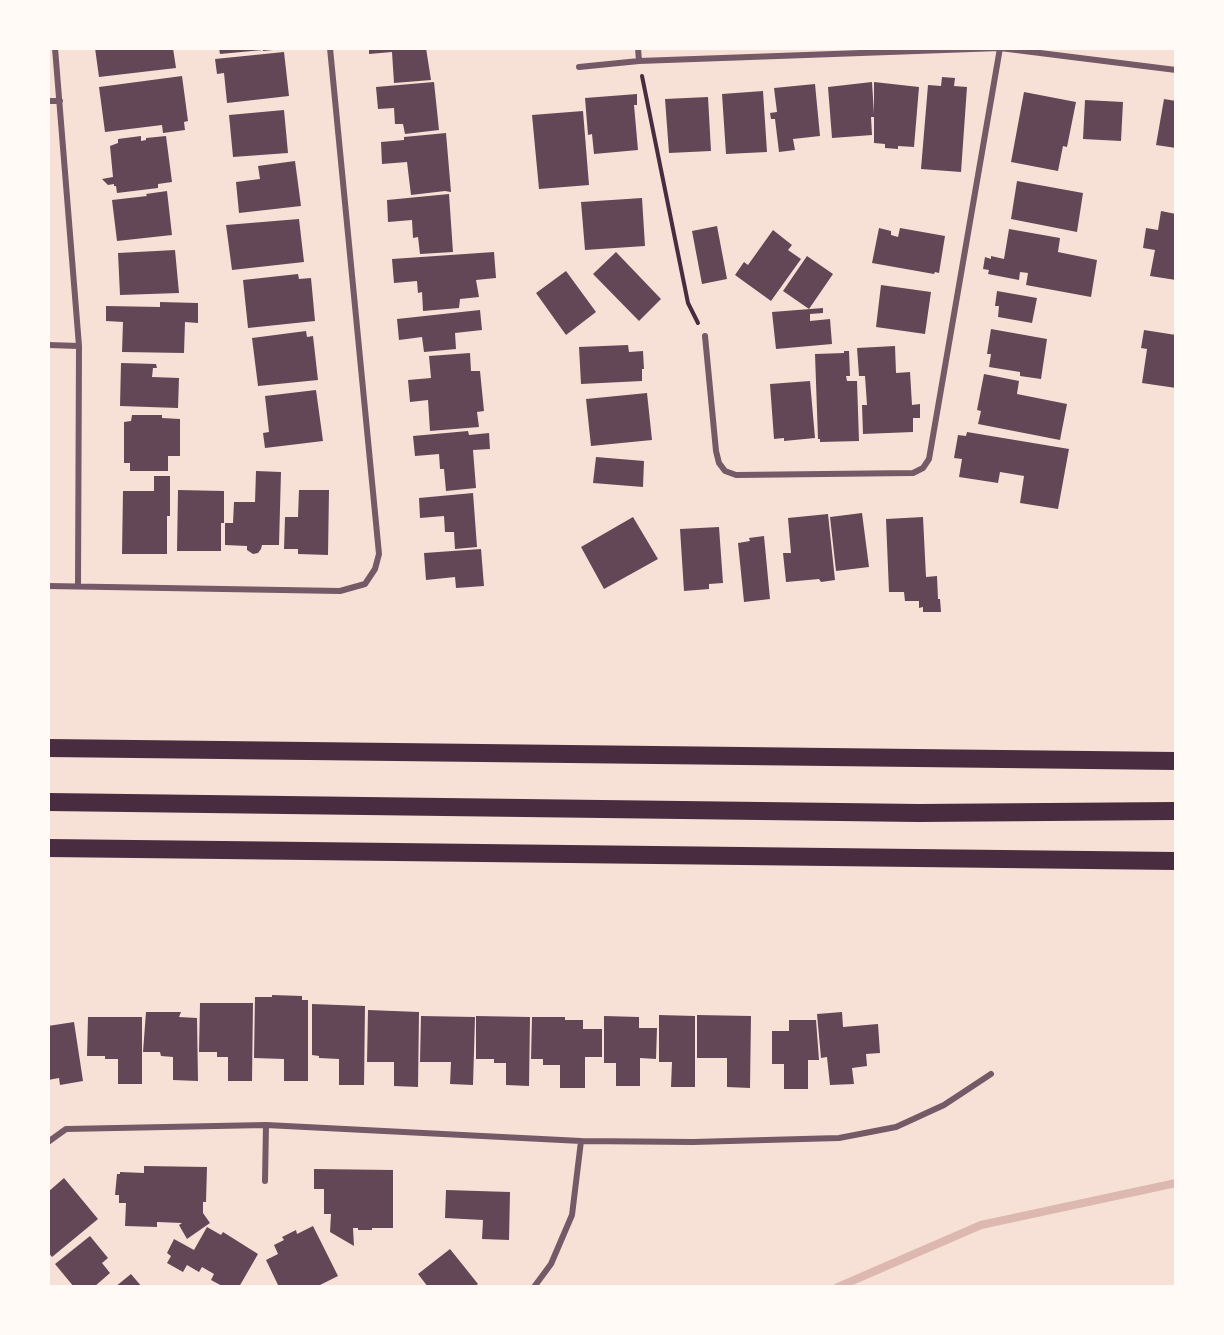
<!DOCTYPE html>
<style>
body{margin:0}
#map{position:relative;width:1224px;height:1335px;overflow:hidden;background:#f7e1d7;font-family:"Playfair Display",serif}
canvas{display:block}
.frame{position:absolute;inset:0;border:50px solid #fffaf5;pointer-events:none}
</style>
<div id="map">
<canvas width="1224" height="1335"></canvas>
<div class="frame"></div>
</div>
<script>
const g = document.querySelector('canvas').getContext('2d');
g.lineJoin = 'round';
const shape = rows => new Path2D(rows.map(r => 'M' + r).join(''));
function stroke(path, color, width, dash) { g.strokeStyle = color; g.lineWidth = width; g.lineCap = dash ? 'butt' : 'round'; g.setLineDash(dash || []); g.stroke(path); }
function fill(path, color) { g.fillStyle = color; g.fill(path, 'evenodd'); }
stroke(shape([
 [838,1287,981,1225,1176,1183]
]), '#dcb8b0', 8);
fill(shape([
 [95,48,173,48,176,68,99,77],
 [219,48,273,48,273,50,263,51,263,50,220,54],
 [369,48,426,48,431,80,394,83,392,52,369,54],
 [284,52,289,96,227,103,224,73,217,74,215,59],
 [182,76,188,121,184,122,185,130,163,133,162,125,105,132,99,87],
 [942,77,955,78,954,86,967,87,961,172,921,169,928,85,941,86],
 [434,82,439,130,405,134,403,124,395,124,394,108,378,109,376,87],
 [872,82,874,114,874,82,919,87,914,147,898,146,898,149,885,148,885,144,874,143,874,117,871,117,872,135,832,138,828,87],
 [815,84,820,136,793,139,795,150,779,152,775,119,771,119,770,113,777,112,774,88],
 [763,91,767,152,726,154,722,94],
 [1024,92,1076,102,1067,147,1063,146,1058,171,1011,162],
 [637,94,637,105,634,105,638,150,594,154,592,134,588,135,585,98],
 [708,97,711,151,669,153,665,99],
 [1164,99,1176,101,1176,148,1156,145],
 [1085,100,1123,102,1121,141,1083,139],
 [284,110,288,153,233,157,229,115],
 [583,111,589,185,539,189,532,115],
 [446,133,451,192,445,191,411,195,407,162,382,164,381,142,404,140,404,137],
 [141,136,141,141,146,140,146,138,166,136,172,182,158,184,158,188,117,193,116,186,114,186,114,184,108,185,102,179,113,177,110,146,118,143,118,139],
 [295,161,301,206,239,213,236,182,260,179,258,166],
 [1017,181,1083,193,1077,232,1011,219],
 [167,191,172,235,117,241,112,200,147,196,146,194],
 [449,194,453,252,420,254,418,237,413,238,412,220,388,222,387,200],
 [642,198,645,246,585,250,581,202],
 [1161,211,1176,214,1176,280,1150,276,1155,250,1143,248,1146,228,1158,230],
 [299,219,304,262,232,270,226,225],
 [717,226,727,279,702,284,692,231],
 [879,228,891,231,891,235,898,237,900,228,945,236,939,273,935,272,934,274,872,263],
 [1009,229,1060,238,1058,252,1097,260,1091,297,1026,285,1028,273,1020,272,1019,280,988,274,989,270,983,269,985,257,991,259,991,256,1004,259],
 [773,230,792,245,788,250,801,259,771,301,735,275,744,262,748,265],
 [175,250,179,293,120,295,118,253],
 [494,252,496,278,476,280,479,297,460,299,459,308,423,311,422,292,418,293,417,281,394,283,392,259],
 [616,252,661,299,639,321,593,274],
 [807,256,833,274,809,309,783,291],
 [566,271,596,312,566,335,536,293],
 [298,274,299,279,311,278,315,321,248,328,243,280],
 [881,285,931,292,925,334,876,327],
 [997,291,1037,298,1032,323,998,317,999,306,995,306],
 [160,302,198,303,198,323,185,322,184,353,122,352,123,322,106,321,106,306,160,307],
 [823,308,823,313,810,314,810,321,830,319,832,344,776,349,772,312],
 [480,310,482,330,455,333,456,349,424,352,422,337,399,340,397,319],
 [991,329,1047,339,1041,379,1020,376,1020,372,989,367,991,354,987,354],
 [1144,330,1176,335,1176,388,1142,383,1147,349,1141,348],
 [306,331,307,337,313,336,318,380,258,386,252,338],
 [628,345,629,352,643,351,644,369,642,369,642,381,581,384,579,347],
 [895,346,896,373,910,372,912,405,920,404,920,418,913,418,913,432,863,434,862,405,867,405,865,376,859,376,857,348],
 [844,351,849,351,850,376,846,376,847,381,857,381,859,441,820,442,820,439,818,439,815,354,844,353],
 [470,353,471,371,480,371,484,411,477,412,479,427,430,431,428,400,410,402,408,380,431,378,429,356],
 [121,363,156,364,157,368,153,368,152,377,179,378,178,408,120,406],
 [984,374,1019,381,1017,394,1067,404,1060,440,978,424,981,411,977,410],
 [810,381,815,438,784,441,784,438,774,439,770,384],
 [316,390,323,441,265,448,263,433,269,432,265,396],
 [647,393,652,440,591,446,586,399],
 [132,415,162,415,162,418,180,419,180,456,168,456,168,471,130,471,130,463,124,463,124,422,131,421],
 [468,431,469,435,489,433,490,449,473,450,476,488,446,491,444,469,440,469,439,454,415,456,413,436],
 [967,432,1069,449,1058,509,1020,503,1024,476,1000,472,998,483,959,477,962,459,954,458,958,435,966,436],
 [596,457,644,461,643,487,593,483],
 [256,471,281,472,279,545,262,545,261,549,258,553,253,554,247,550,247,546,225,545,225,523,233,523,234,502,255,502],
 [154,476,170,476,170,516,167,516,167,554,122,554,123,491,154,491],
 [178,490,224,491,224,523,221,523,221,551,177,551],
 [299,490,329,490,328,555,298,554,298,549,284,549,285,517,298,517],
 [473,493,477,547,455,549,454,532,445,532,444,516,420,518,419,498],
 [862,513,869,567,836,571,830,517],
 [828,514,835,580,821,582,819,579,786,582,783,553,791,553,788,518],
 [633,517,658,559,604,589,581,547],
 [923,517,926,577,937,576,938,599,940,599,941,612,923,612,923,607,919,608,919,601,905,601,904,592,889,592,886,519],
 [719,527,723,583,709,584,709,589,684,591,680,529],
 [764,536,770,599,744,602,738,543,750,541,749,538],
 [481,549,484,586,456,588,455,577,426,580,424,553],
 [272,995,302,996,302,1000,308,1000,308,1081,284,1081,284,1059,254,1058,255,997,272,997],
 [200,1003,253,1003,252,1081,228,1081,228,1057,217,1057,217,1052,199,1052],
 [312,1004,365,1006,364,1085,339,1085,339,1059,319,1058,319,1056,312,1055],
 [368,1010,419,1012,418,1087,394,1086,394,1062,367,1062],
 [146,1012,181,1012,179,1017,197,1018,198,1081,173,1080,173,1057,161,1056,160,1052,143,1052],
 [842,1012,843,1027,878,1024,880,1053,866,1054,867,1066,852,1068,854,1084,830,1085,827,1057,821,1058,817,1014],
 [659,1015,695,1016,695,1087,671,1087,672,1062,659,1062],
 [697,1015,751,1016,750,1088,727,1087,727,1058,697,1058],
 [421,1016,475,1017,473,1085,450,1084,451,1062,420,1062],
 [476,1016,530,1017,529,1086,506,1085,506,1063,494,1063,494,1059,476,1059],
 [604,1016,639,1017,639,1028,657,1028,656,1059,640,1058,640,1086,616,1086,616,1063,604,1063],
 [88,1017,142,1017,142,1084,118,1084,118,1059,105,1059,105,1056,87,1056],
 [532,1017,565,1017,565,1020,583,1020,583,1029,602,1029,602,1057,585,1057,585,1088,560,1088,560,1065,543,1065,543,1059,531,1059],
 [789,1020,816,1020,819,1060,808,1060,808,1089,784,1089,784,1064,772,1064,772,1031,789,1031],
 [74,1022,83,1081,60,1085,59,1078,48,1080,48,1026],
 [144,1166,207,1167,206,1202,203,1202,203,1213,210,1223,187,1239,179,1225,182,1223,157,1222,157,1227,125,1226,126,1203,119,1203,119,1195,115,1195,117,1174,120,1174,120,1172,144,1173],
 [314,1169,393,1170,393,1228,372,1228,372,1230,358,1230,358,1228,353,1228,354,1246,330,1232,331,1214,324,1214,324,1189,314,1189],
 [64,1178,98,1219,52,1257,48,1252,48,1192],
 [446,1190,510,1192,509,1240,482,1239,483,1220,445,1218],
 [313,1226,338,1276,316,1287,279,1287,266,1260,278,1254,274,1245,284,1240,282,1237,296,1230,297,1234],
 [207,1227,221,1235,223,1232,258,1254,239,1287,224,1287,211,1280,214,1274,202,1267,199,1272,187,1265,183,1272,167,1263,171,1256,167,1253,174,1239,194,1250],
 [90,1236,108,1258,102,1263,110,1273,94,1287,74,1287,55,1264],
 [450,1249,478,1284,474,1287,428,1287,418,1274],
 [131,1274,142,1287,115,1287]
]), '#644757');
stroke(shape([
 [642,76,688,303,698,323]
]), '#4a2c40', 4);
stroke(shape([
 [55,48,79,346,78,586],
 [638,48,639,61],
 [579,67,639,61,1000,48,1176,70],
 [48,101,60,101],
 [705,336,716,451,719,463,725,471,736,475,913,473,923,468,929,459,1000,48],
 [48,345,79,346],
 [48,586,340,591,365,584,375,569,379,554,330,48],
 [48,1142,66,1129,266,1125,581,1141,693,1142,839,1138,896,1127,944,1105,991,1074],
 [265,1181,266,1125],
 [534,1287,551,1264,572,1215,581,1141]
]), '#755966', 6);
stroke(shape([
 [48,748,1176,761],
 [48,802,919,813,1176,811],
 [48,848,1176,861]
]), '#4a2c40', 18);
</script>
